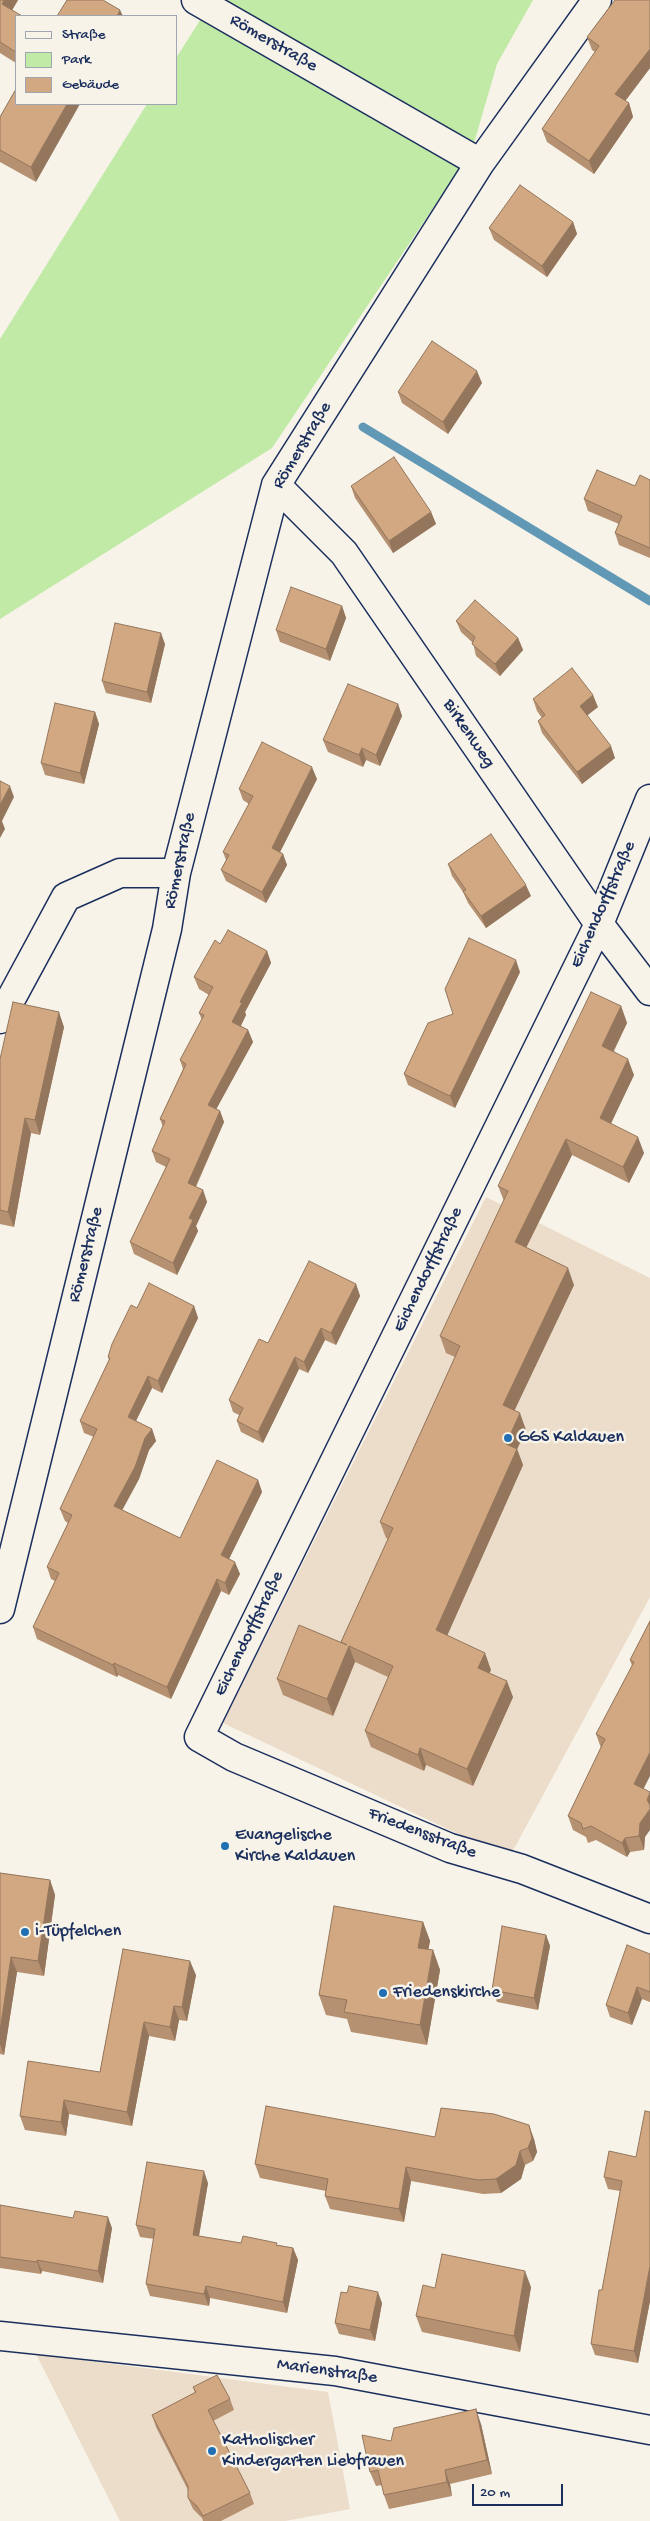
<!DOCTYPE html>
<meta charset="utf-8">
<style>
body{margin:0}
#map{position:relative;width:650px;height:2521px;overflow:hidden;background:#f7f3e8;font-family:"Gochi Hand",sans-serif}
canvas{display:block}
.legend{position:absolute;left:15px;top:15px;width:162px;height:90px;box-sizing:border-box;background:#f7f3e8;border:1px solid #9fa5b1;margin:0;padding:6px 9px;list-style:none;font-size:15px;color:#1b2f5e}
.legend li{display:flex;align-items:center;gap:10px;height:25px}
.legend b{width:25px;border:1px solid #9fa5b1}
.scale{position:absolute;left:472px;top:2484px;width:91px;height:22px;box-sizing:border-box;border:2px solid #1b2f5e;border-top:0;padding-left:6px;font-size:15px;line-height:18px;white-space:nowrap;color:#1b2f5e;-webkit-text-stroke:4px #f7f3e8;paint-order:stroke}
</style>
<div id="map">
<canvas width="650" height="2521"></canvas>
<ul class="legend">
<li><b style="height:6px;background:#f7f3e8"></b>Straße</li>
<li><b style="height:14px;background:#c0eaa6"></b>Park</li>
<li><b style="height:14px;background:#d2a883"></b>Gebäude</li>
</ul>
<div class="scale">20 m</div>
</div>
<script>
const g = document.querySelector('canvas').getContext('2d');
g.lineJoin = 'round';
function fill(path, color) { g.fillStyle = color; g.fill(path, 'evenodd'); }
const shape = rows => new Path2D(rows.map(r => 'M' + r).join(''));
function stroke(path, color, width, dash) { g.strokeStyle = color; g.lineWidth = width; g.lineCap = dash ? 'butt' : 'round'; g.setLineDash(dash || []); g.stroke(path); }
function label(font, color, halo, rows, align = 'center') {
  g.font = font + ' "Gochi Hand",sans-serif'; g.lineWidth = 5; g.setLineDash([]); g.textBaseline = 'middle'; g.strokeStyle = halo; g.fillStyle = color; for (const [text, x, y, turn = 0] of rows) {
    g.save(); g.translate(x, y); g.rotate((+turn || 0) * Math.PI / 180); g.textAlign = isNaN(turn) ? turn : align; if (halo) g.strokeText(text, 0, 0); g.fillText(text, 0, 0); g.restore();
  }
}
fill(shape([
 [486,1197,650,1278,650,1597,509,1858,223,1723],
 [36,2354,328,2392,350,2509,285,2521,120,2521]
]), '#ecdcca');
fill(shape([
 [213,0,533,0,497,64,472,150,272,448,0,619,0,339,147,104,176,104,176,58]
]), '#c0eaa6');
stroke(shape([
 [363,427,650,601]
]), '#6198b5', 9);
const minor = shape([
 [196,0,480,163],
 [276,485,344,553,599,924,650,991],
 [650,799,599,924,199,1737,234,1757,450,1848,522,1869,650,1919],
 [0,1019,66,897,120,873,176,873],
 [0,1609,167,929,176,873,276,485,480,163,597,0],
 [0,2336,335,2371,650,2430]
]);
stroke(minor, '#1b2f5e', 31);
stroke(minor, '#f7f3e8', 28);
fill(shape([
 [0,0,18,0,12,10,16,16,16,63,0,53],
 [650,0,650,68,625,101,629,103,633,117,594,174,547,142,542,129,595,52,592,50,587,37],
 [16,89,36,182,0,162,0,117],
 [573,222,577,234,547,277,494,240,489,228],
 [482,383,448,434,402,403,398,392],
 [650,480,650,558,619,545,615,533,619,524,588,511,584,499,635,486],
 [351,486,431,512,436,524,393,553,355,498],
 [342,606,346,618,330,661,280,642,276,630],
 [456,621,518,638,523,650,500,676,476,656,473,643,461,632],
 [165,644,151,703,106,693,102,681],
 [533,699,598,707,587,715,615,758,582,784,542,733,538,721,542,718,537,711],
 [398,704,402,716,380,766,366,760,363,767,328,752,323,740],
 [95,712,99,724,84,784,45,775,41,763],
 [317,779,280,852,283,854,287,865,266,903,226,881,221,870,226,860,223,852,249,804,243,800,239,789],
 [448,864,531,896,486,928,468,903,463,892,452,876],
 [220,944,267,951,271,963,245,1012,246,1015,241,1026,248,1030,253,1042,216,1109,220,1111,224,1122,196,1187,203,1190,207,1202,196,1226,198,1231,177,1275,134,1254,130,1242,166,1167,156,1162,152,1151,163,1127,160,1119,183,1069,180,1060,202,1020,199,1013,209,995,199,989,194,977],
 [520,972,455,1108,408,1085,404,1074,453,1014],
 [621,1006,627,1023,614,1051,634,1075,611,1123,644,1153,629,1183,572,1155,526,1248,574,1285,514,1411,526,1430,517,1449,523,1465,447,1636,491,1670,489,1673,513,1697,473,1786,426,1765,424,1771,371,1747,365,1731,388,1677,355,1662,333,1716,283,1695,277,1679,341,1642,388,1539,386,1538,380,1522,455,1357,446,1353,440,1336,504,1201,498,1186],
 [64,1027,40,1135,31,1133,14,1227,0,1224,0,1059],
 [356,1284,360,1296,336,1345,325,1340,308,1373,299,1369,263,1443,241,1432,237,1421,239,1415,233,1412,229,1400,268,1343],
 [194,1306,198,1318,162,1393,152,1388,136,1421,152,1429,156,1441,149,1450,139,1479,122,1510,180,1538,258,1480,262,1492,229,1559,240,1574,229,1595,221,1591,171,1699,118,1675,117,1677,37,1639,33,1627,55,1581,51,1579,47,1567,68,1523,65,1521,60,1509,94,1437,84,1433,80,1421,109,1360,108,1357,137,1308],
 [650,1621,643,1789,645,1837,644,1850,630,1852,627,1857,596,1840,588,1843,586,1837,573,1830,568,1816,601,1748,596,1734,632,1666,630,1660],
 [0,1873,50,1880,55,1895,44,1976,17,1972,4,2055,0,2054],
 [423,1922,430,1941,428,1950,433,1950,440,1970,427,2045,351,2032,347,2019,326,2015,319,1995],
 [546,1935,550,1946,538,2010,497,2002,492,1990],
 [123,1949,196,1975,187,2021,179,2020,175,2041,149,2036,132,2126,69,2114,66,2136,25,2130,20,2116,100,2072],
 [650,1954,650,2002,642,1999,632,2025,610,2017,606,2005],
 [650,2112,650,2301,638,2363,595,2355,591,2344,602,2290,620,2191,608,2189,604,2177,636,2157],
 [435,2137,534,2139,537,2152,533,2161,525,2165,521,2179,501,2193,483,2194,411,2181,404,2222,330,2209,325,2196,326,2191,260,2178,255,2164],
 [208,2183,199,2236,241,2243,278,2245,293,2248,298,2260,287,2313,210,2298,209,2306,150,2296,146,2284,154,2239,140,2237,136,2225],
 [0,2205,112,2228,103,2283,42,2271,41,2274,0,2268],
 [531,2287,520,2352,422,2332,416,2316,435,2288],
 [382,2303,375,2341,339,2334,335,2323],
 [193,2387,230,2399,234,2410,213,2421,250,2493,254,2504,221,2521,203,2521,202,2518,193,2509,188,2498,188,2490,156,2427,152,2415,195,2393],
 [481,2424,492,2474,450,2484,452,2496,389,2509,384,2495,382,2485,376,2486,370,2472,391,2441]
]), '#b59071');
fill(shape([
 [4,0,18,0,7,19,2,4],
 [120,10,123,16,117,16],
 [650,49,650,68,620,108,615,94],
 [629,103,633,117,594,174,589,161],
 [67,104,80,104,36,182,31,167],
 [573,222,577,234,547,277,542,266],
 [477,371,482,383,448,434,443,422],
 [431,512,436,524,393,553,389,541],
 [342,606,346,618,330,661,326,649],
 [161,633,165,644,151,703,147,692],
 [518,638,523,650,500,676,495,664],
 [593,695,598,707,584,718,580,706],
 [398,704,402,716,380,766,376,755],
 [95,712,99,724,84,784,80,773],
 [611,746,615,758,582,784,577,772],
 [362,748,366,760,363,767,359,755],
 [312,767,317,779,276,860,272,848],
 [10,786,14,797,2,821,5,829,0,838,0,805],
 [283,854,287,865,266,903,262,892],
 [526,885,531,896,486,928,481,916],
 [267,951,271,963,245,1012,246,1015,237,1033,232,1022,240,1002],
 [516,960,520,972,455,1108,450,1096],
 [621,1006,627,1023,608,1062,602,1046],
 [59,1012,64,1027,40,1135,35,1120],
 [248,1030,253,1042,212,1117,208,1105],
 [628,1059,634,1075,606,1134,600,1118],
 [220,1111,224,1122,192,1194,188,1183],
 [25,1118,31,1133,14,1227,8,1212],
 [638,1137,644,1153,629,1183,623,1167],
 [566,1139,572,1155,521,1258,515,1242],
 [203,1190,207,1202,196,1226,198,1231,177,1275,173,1263,189,1218],
 [568,1268,574,1285,509,1422,503,1405],
 [356,1284,360,1296,336,1345,331,1333],
 [194,1306,198,1318,162,1393,158,1381],
 [321,1328,325,1340,308,1373,304,1362],
 [295,1357,299,1369,263,1443,258,1432],
 [148,1376,152,1388,132,1429,128,1417],
 [520,1413,526,1430,512,1460,517,1449,523,1465,442,1647,436,1630,506,1444],
 [152,1429,156,1441,149,1450,139,1479,118,1518,114,1506,145,1438],
 [258,1480,262,1492,225,1567,221,1555],
 [235,1562,240,1574,229,1595,225,1583],
 [217,1579,221,1591,171,1699,167,1687],
 [349,1646,355,1662,333,1716,327,1699],
 [485,1653,491,1670,484,1684,478,1668],
 [114,1663,118,1675,117,1677,113,1665],
 [507,1681,513,1697,473,1786,467,1769],
 [420,1748,426,1765,424,1771,418,1755],
 [650,1752,650,1776,639,1798,634,1784],
 [650,1793,650,1809,647,1800],
 [650,1809,650,1830,645,1837,644,1850,639,1836,640,1823],
 [625,1838,630,1852,627,1857,622,1843],
 [50,1880,55,1895,44,1976,38,1961],
 [423,1922,430,1941,425,1968,418,1948],
 [546,1935,550,1946,538,2010,534,1998],
 [433,1950,440,1970,427,2045,420,2025],
 [11,1957,17,1972,4,2055,0,2044,0,2031],
 [190,1961,196,1975,187,2021,182,2007],
 [637,1987,642,1999,632,2025,628,2013],
 [174,2006,179,2020,175,2041,170,2027],
 [144,2022,149,2036,132,2126,127,2112],
 [64,2100,69,2114,66,2136,61,2122],
 [529,2125,534,2139,537,2152,533,2161,528,2148],
 [520,2151,525,2165,521,2179,501,2193,496,2179],
 [406,2167,411,2181,404,2222,399,2209],
 [204,2171,208,2183,197,2247,193,2235],
 [108,2217,112,2228,103,2283,98,2271],
 [293,2248,298,2260,287,2313,283,2302],
 [37,2260,42,2271,41,2274,37,2262],
 [650,2266,650,2301,638,2363,634,2351],
 [525,2271,531,2287,520,2352,514,2336],
 [206,2286,210,2298,209,2306,204,2294],
 [378,2292,382,2303,375,2341,370,2330],
 [476,2409,481,2424,492,2474,487,2460],
 [445,2470,450,2484,452,2496,447,2482]
]), '#93765c');
const building = shape([
 [0,0,4,0,2,4,22,16,16,16,16,52,0,42,0,0],
 [67,0,103,0,120,10,117,16,57,16,67,0],
 [615,0,650,0,650,49,615,94,629,103,589,161,542,129,599,46,587,37,615,0],
 [16,89,16,104,67,104,31,167,0,150,0,117,16,89],
 [520,185,573,222,542,266,489,228,520,185],
 [432,341,477,371,443,422,398,392,432,341],
 [394,457,431,512,389,541,351,486,394,457],
 [597,470,635,486,640,475,650,480,650,548,615,533,622,516,584,499,597,470],
 [291,587,342,606,326,649,276,630,291,587],
 [475,600,518,638,495,664,472,644,475,637,456,621,475,600],
 [115,623,161,633,147,692,102,681,115,623],
 [572,668,593,695,580,706,611,746,577,772,538,721,545,715,533,699,572,668],
 [348,684,398,704,376,755,362,748,359,755,323,740,348,684],
 [55,703,95,712,80,773,41,763,55,703],
 [262,742,312,767,272,848,283,854,262,892,221,870,229,855,223,852,253,796,239,789,262,742],
 [0,781,10,786,0,805,0,781],
 [491,834,526,885,481,916,463,891,466,890,448,864,491,834],
 [228,930,267,951,240,1002,242,1003,232,1022,248,1030,208,1105,220,1111,188,1183,203,1190,189,1218,193,1220,173,1263,130,1242,170,1159,152,1151,165,1121,160,1119,186,1064,180,1060,204,1015,199,1013,213,987,194,977,215,940,220,944,228,930],
 [469,938,516,960,450,1096,404,1074,428,1023,453,1014,445,989,469,938],
 [591,992,621,1006,602,1046,628,1059,600,1118,638,1137,623,1167,566,1139,515,1242,568,1268,503,1405,520,1413,506,1444,517,1449,436,1630,485,1653,478,1668,507,1681,467,1769,420,1748,418,1755,365,1731,393,1666,349,1646,327,1699,277,1679,299,1625,347,1645,341,1642,393,1528,380,1522,460,1346,440,1336,508,1191,498,1186,591,992],
 [13,1002,59,1012,35,1120,25,1118,8,1212,0,1210,0,1059,13,1002],
 [309,1261,356,1284,331,1333,321,1328,304,1362,295,1357,258,1432,237,1421,243,1408,229,1400,259,1339,268,1343,309,1261],
 [149,1283,194,1306,158,1381,148,1376,128,1417,152,1429,145,1438,135,1467,114,1506,180,1538,217,1460,258,1480,221,1555,235,1562,225,1583,217,1579,167,1687,114,1663,113,1665,33,1627,59,1573,47,1567,72,1515,60,1509,97,1429,80,1421,110,1358,108,1357,112,1344,131,1305,137,1308,149,1283],
 [650,1621,650,1752,634,1784,650,1792,647,1800,650,1805,650,1809,640,1823,639,1836,625,1838,622,1843,591,1826,583,1829,581,1823,568,1816,605,1739,596,1734,634,1662,630,1660,650,1621],
 [0,1873,50,1880,38,1961,11,1957,0,2031,0,1873],
 [334,1906,423,1922,418,1948,433,1950,420,2025,344,2012,347,2000,319,1995,334,1906],
 [502,1926,546,1935,534,1998,492,1990,502,1926],
 [627,1945,650,1954,650,1992,637,1987,628,2013,606,2005,627,1945],
 [123,1949,190,1961,182,2007,174,2006,170,2027,144,2022,127,2112,64,2100,61,2122,20,2116,28,2061,100,2072,123,1949],
 [266,2106,435,2137,441,2108,494,2114,529,2125,532,2138,528,2148,520,2151,516,2165,496,2179,478,2180,406,2167,399,2209,325,2196,328,2179,255,2164,266,2106],
 [645,2111,650,2112,650,2266,634,2351,591,2344,599,2290,602,2290,622,2181,604,2177,609,2151,636,2157,645,2111],
 [147,2162,204,2171,193,2235,241,2243,243,2236,277,2243,276,2245,293,2248,283,2302,206,2286,204,2294,146,2284,155,2229,136,2225,147,2162],
 [0,2205,73,2218,75,2211,108,2217,98,2271,37,2260,37,2262,0,2257,0,2205],
 [442,2254,525,2271,514,2336,416,2316,423,2285,435,2288,442,2254],
 [349,2286,378,2292,370,2330,335,2323,341,2292,347,2293,349,2286],
 [217,2375,230,2399,208,2410,250,2493,203,2516,197,2506,188,2498,188,2486,152,2415,196,2392,193,2387,217,2375],
 [476,2409,487,2460,445,2470,447,2482,384,2495,378,2470,370,2472,362,2435,391,2441,394,2428,476,2409]
]);
fill(building, '#d2a883');
stroke(building, '#93765c', 1);
for (const [x, y, r, color] of [
 [508,1438,5,"#1f6fb2"],
 [225,1846,5,"#1f6fb2"],
 [25,1932,5,"#1f6fb2"],
 [383,1993,5,"#1f6fb2"],
 [212,2451,5,"#1f6fb2"]
]) { const dot = new Path2D(); dot.arc(x, y, r, 0, 2 * Math.PI); g.fillStyle = color; g.fill(dot); stroke(dot, '#f7f3e8', 2); }
label('18px', '#1b2f5e', '#f7f3e8', [
 ["Römerstraße",273,44,30],
 ["Römerstraße",303,446,-59],
 ["Birkenweg",468,734,56],
 ["Römerstraße",181,861,-78],
 ["Eichendorffstraße",604,905,-66],
 ["Römerstraße",87,1255,-76],
 ["Eichendorffstraße",429,1270,-64],
 ["Eichendorffstraße",250,1634,-64],
 ["Friedensstraße",422,1834,21],
 ["Marienstraße",327,2372,8]
]);
label('18px', '#1b2f5e', '#f7f3e8', [
 ["GGS Kaldauen",518,1438],
 ["Evangelische",235,1836],
 ["Kirche Kaldauen",235,1857],
 ["i-Tüpfelchen",35,1932],
 ["Friedenskirche",393,1993],
 ["Katholischer",222,2441],
 ["Kindergarten Liebfrauen",222,2462]
], 'left');
</script>
